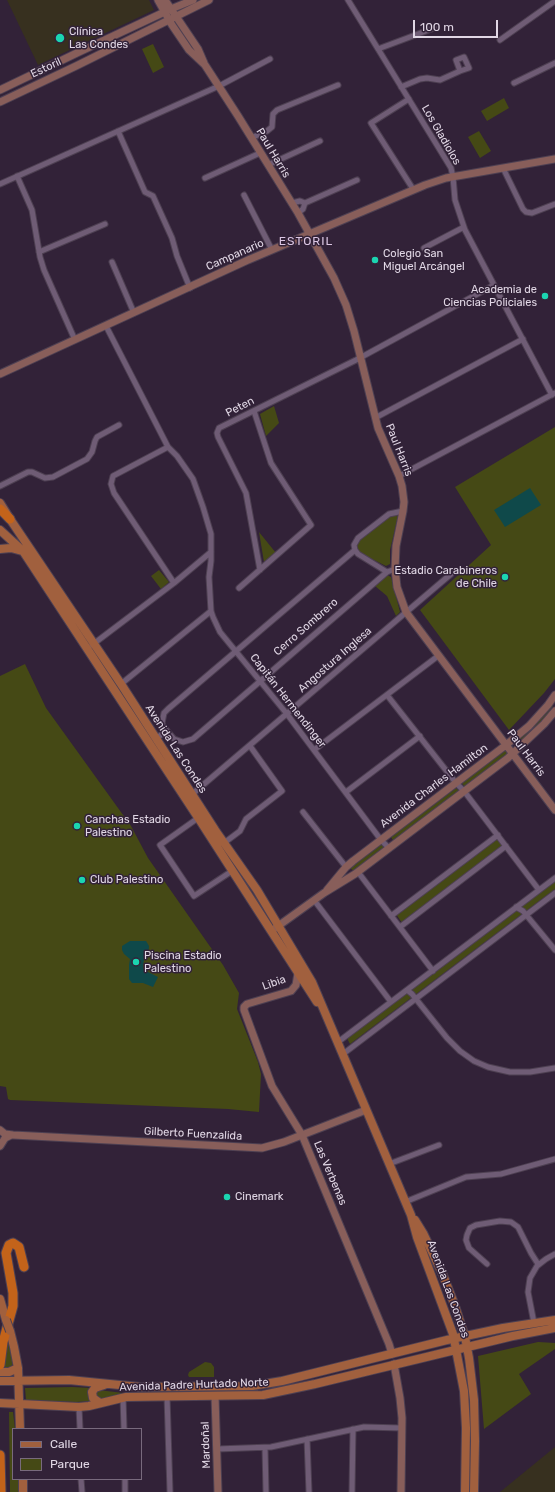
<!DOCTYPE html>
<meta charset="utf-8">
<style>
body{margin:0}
#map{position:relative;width:555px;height:1492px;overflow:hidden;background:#322238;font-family:Rubik,sans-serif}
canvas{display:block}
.legend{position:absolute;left:12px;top:1428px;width:130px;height:52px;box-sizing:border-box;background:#322238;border:1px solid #786a7d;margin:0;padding:5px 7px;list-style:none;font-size:12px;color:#e1d7e5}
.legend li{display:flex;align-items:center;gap:8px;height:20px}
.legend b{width:20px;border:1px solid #786a7d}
.scale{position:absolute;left:413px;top:20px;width:85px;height:18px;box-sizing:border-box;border:2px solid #e1d7e5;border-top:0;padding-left:5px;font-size:12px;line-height:14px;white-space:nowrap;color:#e1d7e5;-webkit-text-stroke:3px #322238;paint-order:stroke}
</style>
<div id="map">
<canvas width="555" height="1492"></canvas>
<ul class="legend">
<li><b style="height:5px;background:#a1603e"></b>Calle</li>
<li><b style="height:11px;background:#454915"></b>Parque</li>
</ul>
<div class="scale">100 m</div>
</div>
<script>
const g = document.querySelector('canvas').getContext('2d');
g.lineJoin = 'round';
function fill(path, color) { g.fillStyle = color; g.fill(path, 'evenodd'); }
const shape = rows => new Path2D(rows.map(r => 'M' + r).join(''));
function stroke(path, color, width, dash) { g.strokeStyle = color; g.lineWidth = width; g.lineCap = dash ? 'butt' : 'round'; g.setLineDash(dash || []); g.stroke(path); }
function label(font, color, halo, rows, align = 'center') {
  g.font = font + ' Rubik,sans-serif'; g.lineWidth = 3; g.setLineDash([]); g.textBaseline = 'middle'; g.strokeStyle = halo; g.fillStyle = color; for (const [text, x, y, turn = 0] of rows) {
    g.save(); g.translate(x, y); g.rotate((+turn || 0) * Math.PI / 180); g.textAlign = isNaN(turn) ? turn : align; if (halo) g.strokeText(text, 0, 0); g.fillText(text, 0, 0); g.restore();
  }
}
fill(shape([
 [7,0,149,0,154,10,38,65],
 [555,1447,555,1492,500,1492]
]), '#37301f');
fill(shape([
 [153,44,164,67,153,73,142,49],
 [504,98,509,108,487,121,481,111],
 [479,131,491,151,480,158,468,137],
 [274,406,279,423,266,436,260,414],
 [555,427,555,679,544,693,509,730,420,610,491,545,455,487],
 [393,514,398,516,390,550,390,564,386,566,360,553,356,546,358,540],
 [259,532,276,553,264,562],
 [159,570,169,582,161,589,151,576],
 [387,575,391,577,400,612,396,616,387,596,375,586],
 [25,664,46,708,131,826,148,858,223,965,239,993,237,1009,258,1062,261,1074,259,1112,228,1109,10,1100,8,1099,6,1087,0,1086,0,676],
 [552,706,553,706,542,722,523,739,521,739,520,741,521,741,516,746,514,743,529,730],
 [507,748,511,753,466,789,462,783],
 [456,788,460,792,394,842,391,837],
 [497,837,504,846,402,923,396,914],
 [383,843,386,848,355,872,350,868],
 [555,880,555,889,350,1044,347,1038],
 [8,1336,14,1363,9,1368,4,1369,4,1357],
 [538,1342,555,1343,555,1349,519,1374,531,1394,484,1429,478,1356],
 [205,1362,211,1363,214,1367,214,1377,189,1377,188,1375,189,1372],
 [72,1387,91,1388,88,1397,91,1401,76,1402,26,1400,25,1388],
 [98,1390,132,1394,206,1392,116,1395,99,1400,94,1393],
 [9,1412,13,1412,15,1429,13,1429,13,1479,18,1479,19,1492,10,1492]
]), '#454915');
fill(shape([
 [530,488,541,505,505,527,494,510],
 [130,941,146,941,149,946,148,957,146,960,144,960,143,966,144,970,158,977,153,987,143,983,132,983,129,979,129,965,130,959,124,954,122,950,122,946]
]), '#0f494a');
const street = shape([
 [348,0,451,168,453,177,455,200,465,230,552,395],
 [500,40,555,1],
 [378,49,434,28],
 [514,83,555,63],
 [401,87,420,79,427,78,440,80,460,71,469,68,464,57,456,60,460,71],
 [409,99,371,123,413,189],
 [118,131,145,192,153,196,172,238,177,256,190,288],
 [251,138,267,131,272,127,273,114,277,110,338,85],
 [268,165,320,141],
 [503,168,523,209,526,212,532,213,555,204],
 [17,176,32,210,40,257,44,270,75,340],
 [205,178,260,153],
 [0,184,219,86,270,59],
 [244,195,272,250],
 [292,203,300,201,305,203,303,209,298,213],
 [305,203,357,180],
 [424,248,464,227],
 [39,252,105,224],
 [112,262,134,313],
 [106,326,168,447,177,456,193,479,203,507,211,534,211,561,209,577,211,611,213,617,220,632,287,714,381,840,389,848],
 [375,418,523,339],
 [168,447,113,476,111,484,114,493,174,583],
 [399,476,555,393],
 [0,486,28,472,32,472,45,478,53,477,87,459,92,452,95,441,97,437,119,425],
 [355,550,168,709,164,713,162,723,163,726,174,739,183,742,193,739,387,572,395,569],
 [260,570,246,493,218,437,217,433,219,428,356,360,494,285],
 [387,572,358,554,355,550,354,545,358,538,389,514,403,511],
 [239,588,311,525,271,463,254,411],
 [92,645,174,583,211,552],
 [121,684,211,611],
 [387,695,456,783,464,791,539,890],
 [157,738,166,731],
 [314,750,438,656],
 [346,792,420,736],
 [190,796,451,574],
 [303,812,346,867],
 [198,818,160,845,194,896,232,871],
 [224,843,240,831,246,819,282,791,250,746],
 [358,872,433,971],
 [314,900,391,1002],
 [516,907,523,911,555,950],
 [391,916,498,835],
 [400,927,506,846],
 [407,990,412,994,447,1038,460,1051,474,1061,488,1067,510,1072,530,1072,555,1068],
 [338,1042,555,878],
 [343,1054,555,893],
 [389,1164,439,1145],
 [405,1202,466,1177,501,1174,555,1159],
 [487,1264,469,1248,466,1240,467,1235,470,1228,476,1225,500,1221,511,1222,518,1227,531,1253,538,1264],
 [534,1323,528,1292,530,1278,537,1266,546,1259,555,1254],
 [167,1396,170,1492],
 [123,1397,124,1429],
 [79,1407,80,1429],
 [307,1439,309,1492],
 [265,1448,266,1492],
 [217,1449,271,1447,364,1427,402,1428],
 [81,1479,82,1492],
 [125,1479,125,1492],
 [352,1492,353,1429]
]);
const secondary = shape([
 [158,0,172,25,189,50,205,65,238,116,298,213,334,278,346,305,354,331,378,428,399,476,402,486,404,502,403,511,396,546,395,569,397,587,406,612,555,810],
 [165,0,198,49,204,63],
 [0,90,79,52,171,9,193,0],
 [0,102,76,66,209,0],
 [0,374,248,260,425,185,446,178,555,159],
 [327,890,346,867,353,861,506,745,529,726,548,705,555,695],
 [274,929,324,893,355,874,508,758,544,724,555,711],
 [298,973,296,985,291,991,247,1004,244,1007,244,1010,272,1086,302,1135,389,1344,392,1354],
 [0,1130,5,1134,13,1135,262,1148,284,1142,366,1110],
 [0,1146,5,1138,11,1135],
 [394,1364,400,1398,402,1418,401,1492],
 [215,1396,218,1492]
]);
const primary = shape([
 [0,503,10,519,121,684,215,830,257,890,312,982,411,1215,417,1237,453,1334,464,1391,466,1428,465,1492],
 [0,530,23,551,201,822,317,1002],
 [0,549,11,548,22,551],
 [415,1220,423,1233,443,1275,455,1306,465,1337,469,1358,474,1400,475,1441,474,1492],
 [0,1299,6,1320],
 [10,1331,14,1347,18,1368,20,1429],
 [0,1372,9,1372,18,1368],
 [0,1381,69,1380,140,1387,252,1386,282,1381,447,1340,503,1328,555,1320],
 [0,1403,79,1407,89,1406,126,1397,263,1395,315,1384,513,1336,555,1328],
 [100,1403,93,1398,92,1392,95,1388,104,1385],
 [23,1479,23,1492]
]);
const highway = shape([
 [0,509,10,519],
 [0,1365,3,1342,13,1306,13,1293,6,1253,9,1245,13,1243,19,1247,24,1267],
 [0,1455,1,1492]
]);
stroke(street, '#4e4052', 7);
stroke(secondary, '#4e4052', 9);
stroke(primary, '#4e4052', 10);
stroke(highway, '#4e4052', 11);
stroke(street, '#6f5c75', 5);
stroke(secondary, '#885e5a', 7);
stroke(primary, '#a1603e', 8);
stroke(highway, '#c3631a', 9);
const primaryBridge = shape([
 [6,1320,10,1331]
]);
stroke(primaryBridge, '#4e4052', 10, []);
stroke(primaryBridge, '#a1603e', 8);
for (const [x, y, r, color] of [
 [60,38,5,"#1bd5b1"],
 [375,260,4,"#1bd5b1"],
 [545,296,4,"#1bd5b1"],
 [505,577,4,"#1bd5b1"],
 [77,826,4,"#1bd5b1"],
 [82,880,4,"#1bd5b1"],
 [136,962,4,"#1bd5b1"],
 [227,1197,4,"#1bd5b1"]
]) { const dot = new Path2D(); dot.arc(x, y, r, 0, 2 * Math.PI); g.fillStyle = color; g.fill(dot); stroke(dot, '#322238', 1.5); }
label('11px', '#e1d7e5', '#322238', [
 ["Clínica",69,32],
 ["Las Condes",69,45],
 ["Colegio San",383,254],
 ["Miguel Arcángel",383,267],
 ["Academia de",537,290,"right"],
 ["Ciencias Policiales",537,303,"right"],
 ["Estadio Carabineros",497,571,"right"],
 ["de Chile",497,584,"right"],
 ["Canchas Estadio",85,820],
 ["Palestino",85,833],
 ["Club Palestino",90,880],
 ["Piscina Estadio",144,956],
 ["Palestino",144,969],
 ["Cinemark",235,1197]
], 'left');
label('11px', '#e1d7e5', '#322238', [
 ["Estoril",46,68,-25],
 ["Los Gladiolos",441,135,60],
 ["Paul Harris",273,153,59],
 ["Campanario",235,255,-24],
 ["Peten",240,407,-27],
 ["Paul Harris",399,450,68],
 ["Cerro Sombrero",306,627,-41],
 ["Angostura Inglesa",335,660,-41],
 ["Capitán Hermendinger",288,701,52],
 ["Avenida Las Condes",176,749,57],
 ["Paul Harris",526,753,53],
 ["Avenida Charles Hamilton",434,786,-37],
 ["Libia",274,983,-20],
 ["Gilberto Fuenzalida",193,1134,3],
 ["Las Verbenas",330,1173,67],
 ["Avenida Las Condes",448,1289,70],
 ["Avenida Padre Hurtado Norte",194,1385,-2],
 ["Mardoñal",206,1445,-92]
]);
g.letterSpacing = '1px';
label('12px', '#dbc6e3', '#322238', [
 ["ESTORIL",306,242]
]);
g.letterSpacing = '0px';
</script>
